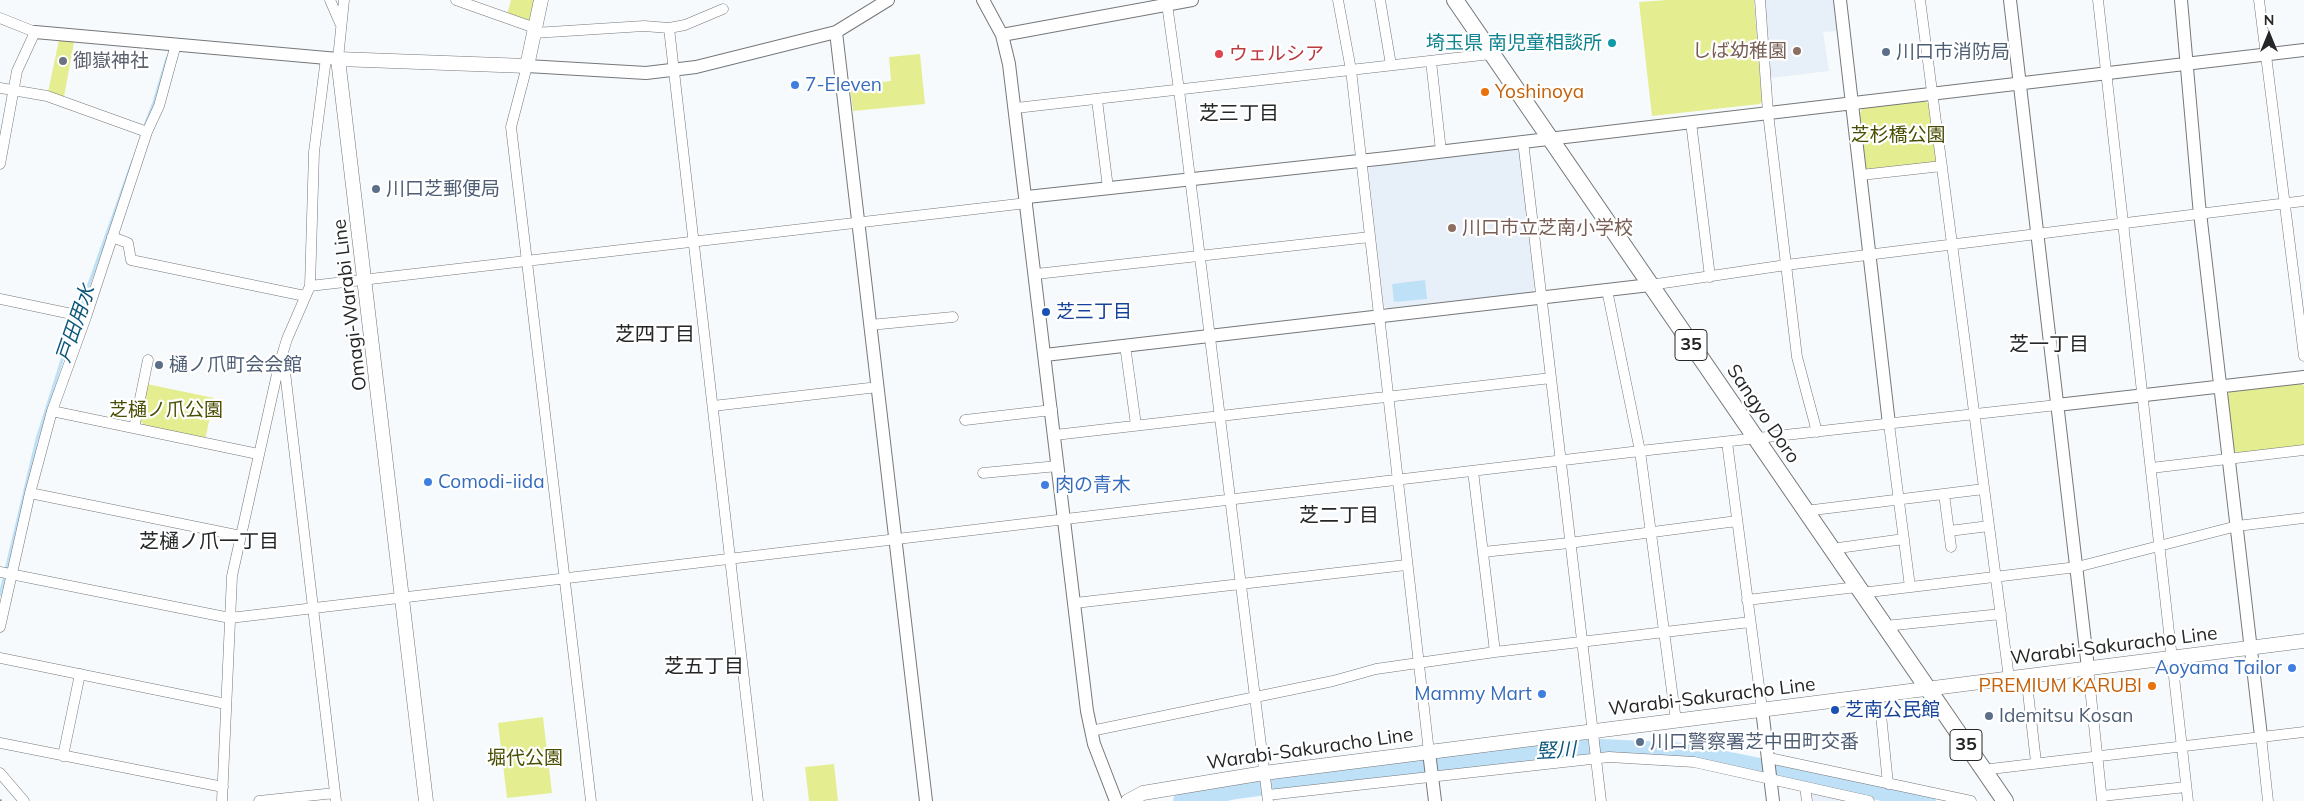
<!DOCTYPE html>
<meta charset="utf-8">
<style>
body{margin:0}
#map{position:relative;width:2304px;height:801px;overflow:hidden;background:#f7fafd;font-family:Mulish,sans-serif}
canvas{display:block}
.north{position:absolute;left:2244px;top:10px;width:50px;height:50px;-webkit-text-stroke:4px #fff;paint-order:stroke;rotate:0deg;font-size:14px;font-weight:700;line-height:20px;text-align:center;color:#252627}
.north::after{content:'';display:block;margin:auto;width:18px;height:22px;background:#252627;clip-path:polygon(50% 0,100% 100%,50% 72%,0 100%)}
</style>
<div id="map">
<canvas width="2304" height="801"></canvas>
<div class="north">N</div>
</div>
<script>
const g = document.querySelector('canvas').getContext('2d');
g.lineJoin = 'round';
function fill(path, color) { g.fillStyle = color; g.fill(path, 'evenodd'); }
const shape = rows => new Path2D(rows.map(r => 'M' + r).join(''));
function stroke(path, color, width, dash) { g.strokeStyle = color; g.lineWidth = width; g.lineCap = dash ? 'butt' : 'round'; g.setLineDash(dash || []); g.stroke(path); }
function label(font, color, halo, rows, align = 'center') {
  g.font = font + ' Mulish,"Noto Sans JP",sans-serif'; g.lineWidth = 4.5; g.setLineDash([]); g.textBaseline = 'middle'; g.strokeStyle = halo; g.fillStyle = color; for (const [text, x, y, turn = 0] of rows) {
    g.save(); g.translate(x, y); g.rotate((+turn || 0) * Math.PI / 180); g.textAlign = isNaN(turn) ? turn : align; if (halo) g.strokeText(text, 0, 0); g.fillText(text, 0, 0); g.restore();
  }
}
fill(shape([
 [1763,0,1833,0,1837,31,1823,32,1829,71,1770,78],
 [1514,148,1520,152,1536,287,1532,293,1389,309,1383,305,1368,169,1375,164],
 [1811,793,1853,801,1809,801]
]), '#e7eff8');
fill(shape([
 [511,0,535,0,531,23,507,15],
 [1667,0,1754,0,1762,101,1760,104,1652,116,1639,2],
 [59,40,74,42,64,97,48,92],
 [920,54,925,104,853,111,850,85,891,81,889,57],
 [1923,100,1929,104,1937,158,1934,163,1869,170,1866,168,1860,113,1864,106],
 [2301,383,2304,386,2304,447,2239,454,2234,450,2227,396,2231,390],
 [147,384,214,398,205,440,145,427,140,420],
 [543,717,552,793,507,798,498,723],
 [834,764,838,801,809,801,805,767]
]), '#e4ee91');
fill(shape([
 [1425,280,1427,299,1394,302,1392,284]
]), '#bee1f7');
stroke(shape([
 [144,128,154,102,167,58],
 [0,595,37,439,61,363,133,160]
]), '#bee1f7', 3);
stroke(shape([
 [1182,801,1236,790,1465,759,1539,751,1602,748,1686,752,1927,801]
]), '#bee1f7', 18);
const minor = shape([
 [330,0,340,23],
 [456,0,535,28],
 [1165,0,1167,4,1179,90,1268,801],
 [1338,0,1351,70,1429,752],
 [1380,0,1391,65],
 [1760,0,1768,113,1797,357,1817,432],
 [1920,0,2009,678],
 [2098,0,2188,801],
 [2259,0,2304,356],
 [0,18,35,32,17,71,0,164],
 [669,28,758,801],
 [534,33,644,26,669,28,685,25,723,9],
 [338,59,344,0],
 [1431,61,1441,151],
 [527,66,511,127,591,801],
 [0,88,47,96,147,132],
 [1097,100,1108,188],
 [1016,108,1491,54],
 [1691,122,1710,277],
 [1523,141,1601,801],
 [1861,175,1942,166],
 [112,237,128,243,131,260,305,296],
 [1036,274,1370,237],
 [1650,285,1786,265,2304,201],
 [310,286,1027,203],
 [1607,290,1640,451,1676,721],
 [0,299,86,317],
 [870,325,953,317],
 [1125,345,1136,425],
 [279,365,285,372,336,801],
 [713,406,878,387],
 [52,411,258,454],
 [965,420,1052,410],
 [1889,424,1910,587],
 [134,428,148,360],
 [1055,435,1551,378],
 [1727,442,1762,709],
 [2151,468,2304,450],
 [1473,471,1495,652],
 [983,473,1058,466],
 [30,493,241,536],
 [1944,494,1951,547],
 [1805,511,1984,489],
 [1949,531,1989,526],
 [1831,549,1904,539],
 [1483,552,1569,543,1737,521],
 [0,572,230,618,1640,451,2057,405],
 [1861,593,2077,567,2237,526,2304,518],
 [1747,600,1857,587],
 [1075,603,1406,565],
 [1885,626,2001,614],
 [0,627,30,493,52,411,86,317,147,132,159,106,176,44],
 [0,658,226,704],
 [2088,668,2102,801],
 [2026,675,2036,762],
 [1879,695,1888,784],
 [1091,731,1333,681,1376,669,1495,652,1750,622],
 [2261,736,2268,801],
 [0,743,223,787],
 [63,756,80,674],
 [1769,758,1971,801],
 [1982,770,2304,732],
 [0,773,24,801],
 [1805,787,1807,801],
 [1268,795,1609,757,1694,762,1869,801],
 [2102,796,2186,787],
 [222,801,232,576,279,365,287,339,310,286,314,152,326,58],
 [259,801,335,793]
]);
const tertiary = shape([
 [983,0,1002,35,1009,64,1087,711,1094,744,1116,801],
 [1840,0,1889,424],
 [2010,0,2088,668],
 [2181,0,2199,204,2261,736],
 [35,32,338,59],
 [836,32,926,801],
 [1002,35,1192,0],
 [527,66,646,73,696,67,836,32,888,0],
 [1027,197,1387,158,2304,50],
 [1045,355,1650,285],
 [2057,405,2304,377],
 [1762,709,1773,801],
 [1429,752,1435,801]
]);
const secondary = shape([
 [426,801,338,59,527,66,541,0],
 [1128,801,1143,793,1264,773,2304,641]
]);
const primary = shape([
 [1455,0,2005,801]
]);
stroke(minor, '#757779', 11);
stroke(tertiary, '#757779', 14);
stroke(secondary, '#757779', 15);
stroke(primary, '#757779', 18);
stroke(minor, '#fff', 10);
stroke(tertiary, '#fff', 12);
stroke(secondary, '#fff', 14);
stroke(primary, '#fff', 16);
stroke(shape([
 [0,800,1,801]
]), '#838587', 3, [9, 9]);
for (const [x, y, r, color] of [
 [1612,43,5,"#0f9aa8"],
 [1797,51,5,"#8d6e63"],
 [1886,52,5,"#5c6f8a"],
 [1219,54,5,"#e0444e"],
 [63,61,5,"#6b7280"],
 [795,85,5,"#3f7fe0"],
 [1485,92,5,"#e8710a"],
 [376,189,5,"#5c6f8a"],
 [1452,228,5,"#8d6e63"],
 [1046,312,5,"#1a4fb4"],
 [159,365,5,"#5c6f8a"],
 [428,482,5,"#3f7fe0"],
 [1045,485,5,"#3f7fe0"],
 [2292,668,5,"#3f7fe0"],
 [2152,686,5,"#e8710a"],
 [1542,694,5,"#3f7fe0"],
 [1835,710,5,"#1a4fb4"],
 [1989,716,5,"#5c6f8a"],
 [1640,742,5,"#5c6f8a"]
]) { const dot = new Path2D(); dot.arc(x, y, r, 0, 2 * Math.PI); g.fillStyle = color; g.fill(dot); stroke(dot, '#fff', 2); }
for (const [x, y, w] of [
 [1691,345,32],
 [1966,745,32]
]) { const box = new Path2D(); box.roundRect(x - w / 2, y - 15.5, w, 31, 4); g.fillStyle = '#fff'; g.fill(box); stroke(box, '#252627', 1); }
label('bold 18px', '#252627', null, [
 ["35",1691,345],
 ["35",1966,745]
]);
label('19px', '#0d838f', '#fff', [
 ["埼玉県 南児童相談所",1602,43]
], 'right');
label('19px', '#785e54', '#fff', [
 ["しば幼稚園",1787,51],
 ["川口市立芝南小学校",1462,228,"left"]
], 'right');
label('19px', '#4e5e75', '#fff', [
 ["川口市消防局",1896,52],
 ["川口芝郵便局",386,189],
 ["樋ノ爪町会会館",169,365],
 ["Idemitsu Kosan",1999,716],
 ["川口警察署芝中田町交番",1650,742]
], 'left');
label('19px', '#be3a42', '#fff', [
 ["ウェルシア",1229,54]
], 'left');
label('19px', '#5b616d', '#fff', [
 ["御嶽神社",73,61]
], 'left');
label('19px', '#366cbe', '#fff', [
 ["7-Eleven",805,85],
 ["Comodi-iida",438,482],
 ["肉の青木",1055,485],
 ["Aoyama Tailor",2282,668,"right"],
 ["Mammy Mart",1532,694,"right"]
], 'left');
label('19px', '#c56008', '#fff', [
 ["Yoshinoya",1495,92],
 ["PREMIUM KARUBI",2142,686,"right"]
], 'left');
label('19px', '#4a4e03', '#fff', [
 ["芝杉橋公園",1898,135],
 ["芝樋ノ爪公園",166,410],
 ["堀代公園",525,758]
]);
label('19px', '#252627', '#fff', [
 ["Omagi-Warabi Line",350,305,-97],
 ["Sangyo Doro",1763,414,56],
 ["Warabi-Sakuracho Line",2114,646,-7],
 ["Warabi-Sakuracho Line",1712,697,-7],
 ["Warabi-Sakuracho Line",1310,749,-8]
]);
label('19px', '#164399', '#fff', [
 ["芝三丁目",1056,312],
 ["芝南公民館",1845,710]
], 'left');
label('20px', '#252627', '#fff', [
 ["芝三丁目",1239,114],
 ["芝四丁目",655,335],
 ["芝一丁目",2049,345],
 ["芝二丁目",1339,516],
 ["芝樋ノ爪一丁目",209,542],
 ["芝五丁目",704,667]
]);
label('italic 20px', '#0b567b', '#fff', [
 ["戸田用水",76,324,-71],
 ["竪川",1556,751,-3]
]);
</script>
